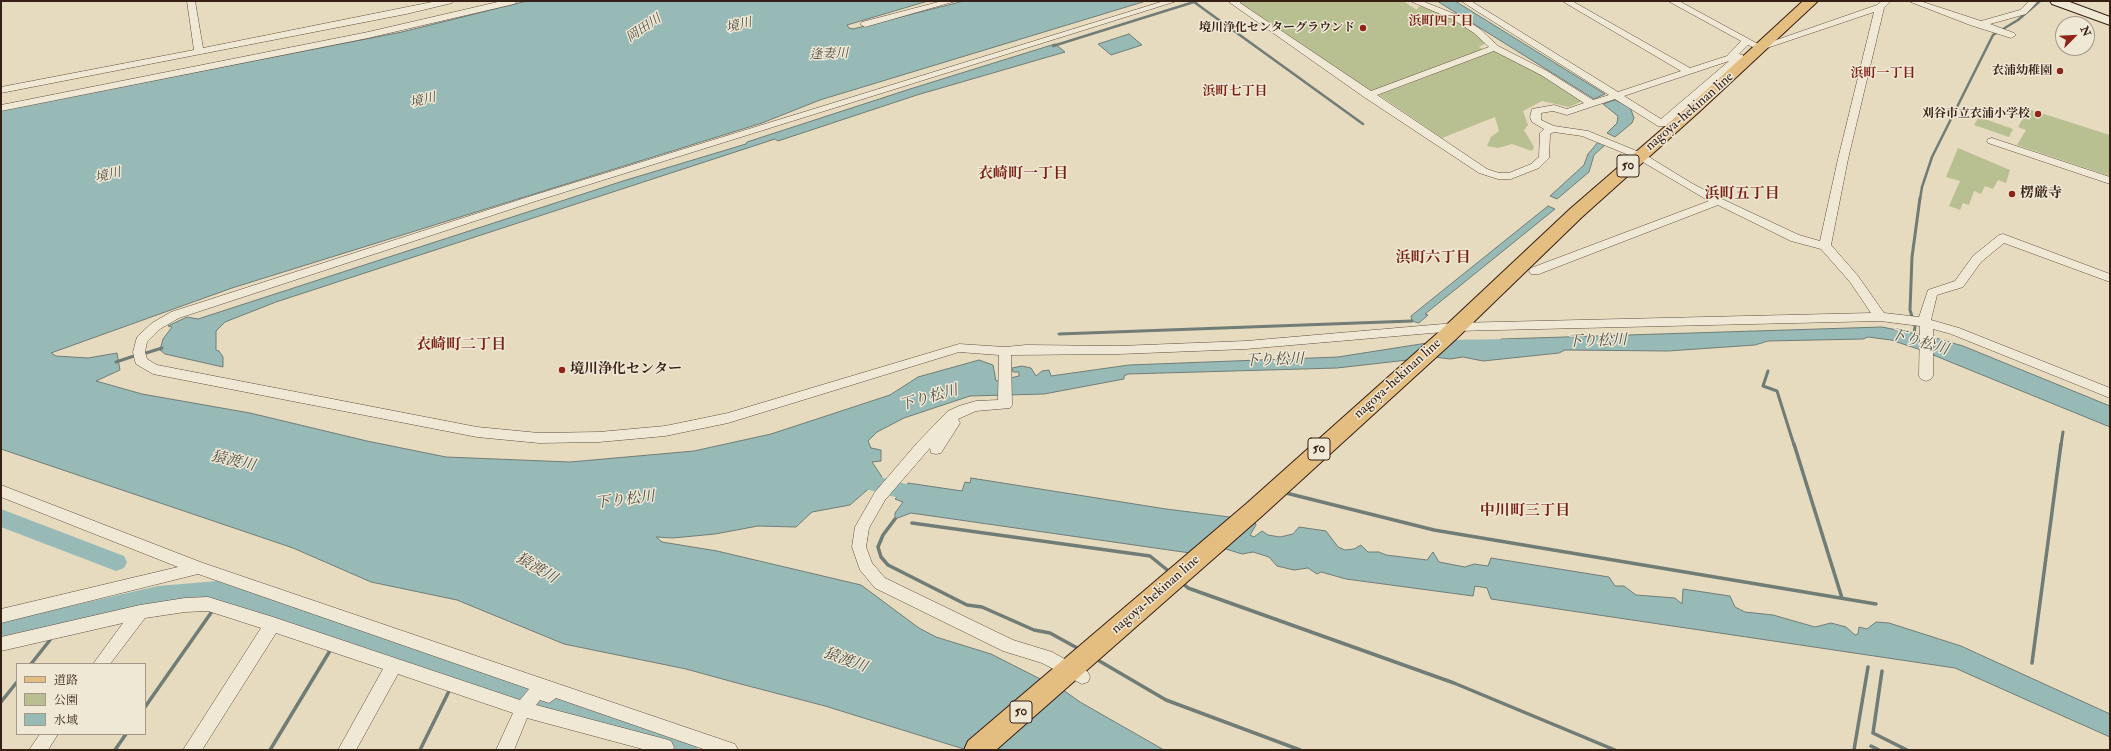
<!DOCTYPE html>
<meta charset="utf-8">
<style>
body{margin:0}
#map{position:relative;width:2111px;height:751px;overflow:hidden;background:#e7dbbf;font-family:"IM FELL Double Pica","Noto Serif JP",serif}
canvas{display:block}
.frame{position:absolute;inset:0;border:2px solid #361f14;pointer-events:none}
.legend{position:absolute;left:16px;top:663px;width:130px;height:72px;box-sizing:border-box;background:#efe8d5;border:1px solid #a59888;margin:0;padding:5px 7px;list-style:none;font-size:12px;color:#361f14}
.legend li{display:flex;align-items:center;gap:8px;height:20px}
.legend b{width:20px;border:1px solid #a59888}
.north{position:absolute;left:2055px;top:16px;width:40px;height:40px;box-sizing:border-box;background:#efe8d5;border:1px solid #a59888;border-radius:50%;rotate:66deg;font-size:11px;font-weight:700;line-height:16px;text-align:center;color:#361f14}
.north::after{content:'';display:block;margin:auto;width:14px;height:18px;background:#8f2418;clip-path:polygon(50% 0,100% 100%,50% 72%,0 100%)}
</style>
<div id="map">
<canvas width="2111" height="751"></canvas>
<div class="frame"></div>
<ul class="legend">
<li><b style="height:5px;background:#e4be80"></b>道路</li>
<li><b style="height:11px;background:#b8bf90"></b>公園</li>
<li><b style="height:11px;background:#97bab7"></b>水域</li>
</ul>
<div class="north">N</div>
</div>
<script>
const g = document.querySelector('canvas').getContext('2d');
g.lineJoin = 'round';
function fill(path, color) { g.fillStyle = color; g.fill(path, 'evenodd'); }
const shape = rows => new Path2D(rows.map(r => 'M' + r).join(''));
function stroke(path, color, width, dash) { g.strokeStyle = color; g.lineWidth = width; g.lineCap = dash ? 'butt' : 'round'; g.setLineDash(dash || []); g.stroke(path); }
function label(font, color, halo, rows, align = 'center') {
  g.font = font + ' "IM FELL Double Pica","Noto Serif JP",serif'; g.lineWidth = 3; g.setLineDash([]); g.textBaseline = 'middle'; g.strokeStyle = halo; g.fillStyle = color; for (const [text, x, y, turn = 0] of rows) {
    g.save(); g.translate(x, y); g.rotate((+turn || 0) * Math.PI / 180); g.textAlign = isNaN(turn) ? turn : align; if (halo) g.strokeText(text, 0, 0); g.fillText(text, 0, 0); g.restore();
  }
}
fill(shape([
 [1403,1,1417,10,1418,7,1425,5,1457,18,1487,42,1479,47,1483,49,1370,92,1239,2],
 [1498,49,1585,100,1569,107,1542,101,1523,111,1528,125,1524,130,1534,147,1532,151,1512,144,1498,148,1487,146,1491,137,1499,131,1495,117,1442,138,1379,95],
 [2028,109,2110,135,2110,176,2017,145,2026,130,2018,127],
 [1979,117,2013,129,2009,137,1974,125],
 [1958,148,2010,170,2006,183,1998,180,1993,189,1985,186,1981,194,1974,191,1969,205,1963,203,1960,210,1949,206,1960,181,1946,177]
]), '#b8bf90');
const water = shape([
 [527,1,928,1,847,25,849,28,853,29,964,1,1146,1,820,100,762,123,232,288,51,353,56,356,88,358,117,353,120,370,96,381,142,394,250,413,367,441,446,457,570,462,694,451,771,434,890,395,918,377,979,360,993,365,996,381,1019,376,1019,372,1013,372,1012,368,1022,366,1031,368,1036,376,1042,371,1049,370,1051,376,1129,365,1338,357,1427,343,1454,344,1477,349,1488,348,1501,339,1882,327,1932,337,1963,346,2110,406,2110,427,1921,350,1891,340,1868,337,1863,339,1768,341,1755,345,1668,351,1565,350,1559,353,1483,361,1463,357,1450,359,1434,357,1337,368,1128,374,1124,376,1124,379,1044,394,970,396,904,418,877,432,868,441,871,448,881,450,881,461,872,462,882,477,850,505,812,512,796,527,758,526,715,534,673,538,656,537,662,542,717,551,861,585,919,628,936,637,991,654,1066,692,1080,702,1164,750,967,750,825,706,737,683,686,669,564,644,457,600,371,582,293,548,1,449,1,110,402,32,527,1],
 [1437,1,1455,1,1605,94,1594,99,1437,1],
 [1129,34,1142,45,1111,55,1098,44,1129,34],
 [1055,44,1065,52,917,95,778,141,775,139,276,302,225,322,216,331,216,350,219,351,223,357,223,367,165,354,160,350,163,339,172,327,168,326,187,317,198,319,623,181,746,144,747,142,910,89,1055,44],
 [1615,100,1630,107,1634,118,1632,123,1615,137,1607,133,1617,123,1618,116,1603,104,1615,100],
 [1599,141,1606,144,1594,155,1589,172,1557,199,1550,196,1584,165,1588,154,1599,141],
 [1548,206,1555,209,1425,314,1428,315,1419,323,1412,321,1411,316,1548,206],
 [971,478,1166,509,1254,520,1256,525,1250,535,1254,537,1262,531,1268,535,1280,537,1293,534,1299,527,1326,531,1338,547,1345,550,1354,549,1361,545,1368,552,1379,552,1386,555,1427,560,1433,552,1439,562,1465,567,1474,564,1488,566,1491,558,1609,577,1615,586,1624,586,1636,595,1675,598,1682,604,1683,589,1730,596,1735,607,1745,612,1773,615,1815,627,1831,623,1846,627,1855,635,1858,634,1859,627,1867,629,1876,622,1889,623,1961,646,2110,714,2110,737,1955,668,1491,599,1487,588,1475,586,1473,596,1346,579,1321,572,1317,574,1308,568,1294,570,1277,566,1269,557,1253,552,1242,554,1226,549,1211,559,1190,553,911,513,895,519,895,513,903,502,895,499,898,496,890,493,899,484,905,487,908,483,962,491,965,482,970,483,971,478]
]);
fill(water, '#97bab7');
stroke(water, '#707c76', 1);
stroke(shape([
 [1194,2,1363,124],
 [1053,46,1197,1],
 [1920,199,1922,187,1932,157,1993,35,2018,20,2040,1]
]), '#707c76', 2.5);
stroke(shape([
 [1059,334,1412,321],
 [1914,335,1915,326,1910,310,1912,257,1920,198],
 [143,354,162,348],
 [116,362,137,355],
 [1768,371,1763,386,1777,391,1794,445],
 [2061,445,2063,432]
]), '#707c76', 3);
stroke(shape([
 [1794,444,1842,598],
 [1286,493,1434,530,1876,604],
 [895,519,883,535,878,547,881,557,888,565,967,605,982,607,1034,630,1050,633,1079,649],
 [912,523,1150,556,1171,573],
 [1181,582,1188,588,1454,683,1615,750],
 [217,604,225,593],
 [65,621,69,616],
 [335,642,340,633],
 [1096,659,1166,700,1300,750],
 [2032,663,2061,444],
 [31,664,50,640],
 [454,680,457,674],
 [1,702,17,682],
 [145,707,213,610],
 [1873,733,1882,671],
 [1873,733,1907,750],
 [1871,746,1879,750],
 [115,750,126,734],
 [270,750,331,649],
 [420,750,450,689],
 [1854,750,1868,667]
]), '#707c76', 3.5);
fill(shape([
 [1517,339,1524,340,1526,345,1524,350,1517,351,1438,354,1431,352,1429,347,1431,342,1438,340,1517,339],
 [851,469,913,486,916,492,913,498,906,500,844,483,841,477,844,471,851,469],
 [1,509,124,556,127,562,124,568,116,571,1,527,1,509],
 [217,581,686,738,695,742,698,750,652,750,217,601,158,606,1,642,1,622,158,586,217,581]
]), '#97bab7');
const street = shape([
 [187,1,195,1,203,48,437,1,453,1,452,3,406,14,1,93,1,87,194,50,187,1],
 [502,1,518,1,514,4,368,38,1,111,1,105,368,32,502,1],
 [942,1,956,1,865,27,860,24,862,22,942,1],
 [1164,1,1177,1,536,201,179,318,160,329,147,342,145,352,147,359,157,365,477,427,539,433,599,432,665,426,728,413,959,344,1005,347,1026,345,1119,346,1246,341,1455,323,1871,313,1850,282,1821,249,1791,241,1718,205,1539,274,1531,274,1529,271,1531,268,1709,201,1636,158,1582,136,1554,132,1550,134,1549,158,1539,168,1511,179,1498,179,1479,173,1364,97,1229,2,1241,1,1240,3,1371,91,1489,47,1474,33,1454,20,1410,1,1422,1,1460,16,1480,29,1498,46,1547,71,1593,100,1609,95,1461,1,1471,1,1618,92,1681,71,1562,1,1572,1,1690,68,1727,56,1741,41,1668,1,1679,1,1758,44,1753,47,1748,45,1739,54,1743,55,1743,59,1666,126,1658,126,1615,99,1567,115,1553,111,1541,113,1541,120,1554,126,1588,131,1644,154,1693,184,1722,199,1799,235,1820,241,1838,159,1874,12,1767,48,1761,48,1759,46,1877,5,1882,1,1891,1,1884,8,1848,159,1831,245,1858,276,1884,313,1919,317,1928,290,1955,281,1973,256,1999,235,2003,234,2110,274,2110,282,2004,243,1981,262,1963,287,1937,295,1931,320,1959,328,2110,388,2110,398,1951,334,1933,329,1933,376,1931,379,1926,381,1921,379,1919,376,1920,326,1880,321,1455,331,1246,349,1119,354,1011,355,1012,405,1010,408,976,411,958,419,960,423,941,453,936,454,931,453,930,448,885,500,869,528,866,547,872,563,885,578,1013,640,1052,652,1088,672,1090,677,1088,682,1082,684,1042,663,1003,651,875,588,860,570,852,547,855,527,875,492,917,443,948,411,959,406,976,401,998,400,999,355,959,352,728,423,665,436,599,442,539,443,477,437,153,374,136,364,135,361,133,352,137,337,152,323,171,312,528,197,1164,1],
 [1494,51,1541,75,1584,103,1567,109,1554,105,1532,109,1530,117,1532,122,1544,129,1540,133,1539,157,1531,164,1509,173,1499,173,1487,169,1377,95,1494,51],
 [1729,61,1661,119,1624,96,1729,61],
 [1908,1,1920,1,1981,21,2020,10,2029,1,2038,1,2026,14,1990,24,2014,33,2016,35,2011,38,1970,25,1908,1],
 [1992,138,2110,177,2110,184,1988,143,1987,141,1988,139,1992,138],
 [1,485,203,563,729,742,735,744,738,750,706,750,556,698,549,703,540,700,536,705,665,739,671,741,674,747,673,750,646,750,527,718,514,750,496,750,513,713,398,674,356,750,338,750,383,669,276,633,202,750,183,750,261,628,208,611,185,612,145,618,110,664,93,664,123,623,1,651,1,637,140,605,185,598,208,597,273,617,520,700,529,689,198,574,1,623,1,609,178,567,1,497,1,485],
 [40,734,58,734,48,750,29,750,40,734]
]);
const secondary = shape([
 [2050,1,2067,1,2110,17,2110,25,2052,4,2050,1]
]);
const primary = shape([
 [1803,1,1818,1,1700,111,1582,217,1455,340,1262,516,996,750,964,750,968,741,1246,504,1441,330,1570,209,1690,105,1803,1]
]);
stroke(street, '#624e3f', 1);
stroke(secondary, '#361f14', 2);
stroke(primary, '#361f14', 2);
fill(street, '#efe8d5');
fill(secondary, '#efe8d5');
fill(primary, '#e4be80');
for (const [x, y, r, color] of [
 [1363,28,4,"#8f2418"],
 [2060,71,4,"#8f2418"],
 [2038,114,4,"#8f2418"],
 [2012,194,4,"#8f2418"],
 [562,370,4,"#8f2418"]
]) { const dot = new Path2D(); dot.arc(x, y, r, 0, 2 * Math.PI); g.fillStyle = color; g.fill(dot); stroke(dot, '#efe8d5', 1.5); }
label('bold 12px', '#361f14', '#efe8d5', [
 ["境川浄化センターグラウンド",1355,28],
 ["衣浦幼稚園",2052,71],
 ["刈谷市立衣浦小学校",2030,114]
], 'right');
label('bold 13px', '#7a1f14', '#efe8d5', [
 ["浜町四丁目",1441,22],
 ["浜町一丁目",1883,74],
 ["浜町七丁目",1235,92]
]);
label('italic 13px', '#534e45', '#efe8d5', [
 ["境川",739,26,-13],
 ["岡田川",644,29,-34],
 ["逢妻川",829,55,-2],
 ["境川",423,101,-13],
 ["境川",108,176,-13]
]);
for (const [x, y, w] of [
 [1628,166,22],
 [1319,449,22],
 [1021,712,22]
]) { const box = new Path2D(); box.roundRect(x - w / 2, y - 11, w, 22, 3); g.fillStyle = '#efe8d5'; g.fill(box); stroke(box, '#361f14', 1); }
label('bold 13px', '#361f14', null, [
 ["50",1628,166],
 ["50",1319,449],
 ["50",1021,712]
]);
label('14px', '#361f14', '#efe8d5', [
 ["nagoya-hekinan line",1690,112,-41],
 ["nagoya-hekinan line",1398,379,-42],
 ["nagoya-hekinan line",1156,595,-41]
]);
label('bold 14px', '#361f14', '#efe8d5', [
 ["楞厳寺",2020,194],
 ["境川浄化センター",570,370]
], 'left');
label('bold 15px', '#7a1f14', '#efe8d5', [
 ["衣崎町一丁目",1023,175],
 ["浜町五丁目",1742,195],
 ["浜町六丁目",1433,259],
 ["衣崎町二丁目",461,346],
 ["中川町三丁目",1525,512]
]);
label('italic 15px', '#534e45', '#efe8d5', [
 ["下り松川",1597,342,-2],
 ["下り松川",1919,343,16],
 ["下り松川",1274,361,-2],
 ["下り松川",929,399,-16],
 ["猿渡川",233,462,13],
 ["下り松川",625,501,-7],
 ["猿渡川",536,569,31],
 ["猿渡川",845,661,20]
]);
</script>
